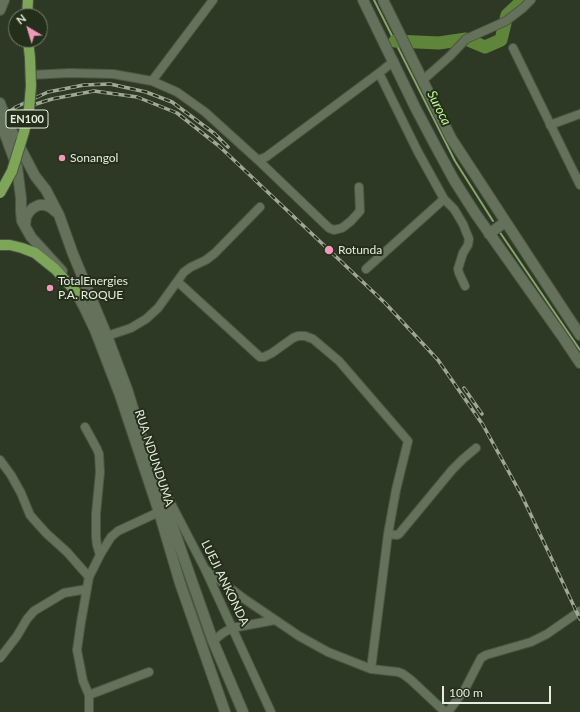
<!DOCTYPE html>
<style>
body{margin:0}
#map{position:relative;width:580px;height:712px;overflow:hidden;background:#2e3925;font-family:Lato,sans-serif}
canvas{display:block}
.north{position:absolute;left:8px;top:8px;width:40px;height:40px;box-sizing:border-box;background:#242f1b;border:1px solid #717b69;border-radius:50%;rotate:322deg;font-size:11px;font-weight:700;line-height:16px;text-align:center;color:#e5ecdf}
.north::after{content:'';display:block;margin:auto;width:14px;height:18px;background:#ef9ab8;clip-path:polygon(50% 0,100% 100%,50% 72%,0 100%)}
.scale{position:absolute;left:442px;top:686px;width:109px;height:18px;box-sizing:border-box;border:2px solid #e5ecdf;border-top:0;padding-left:5px;font-size:12px;line-height:14px;white-space:nowrap;color:#e5ecdf;-webkit-text-stroke:3px #242f1b;paint-order:stroke}
</style>
<div id="map">
<canvas width="580" height="712"></canvas>
<div class="north">N</div>
<div class="scale">100 m</div>
</div>
<script>
const g = document.querySelector('canvas').getContext('2d');
g.lineJoin = 'round';
const shape = rows => new Path2D(rows.map(r => 'M' + r).join(''));
function stroke(path, color, width, dash) { g.strokeStyle = color; g.lineWidth = width; g.lineCap = dash ? 'butt' : 'round'; g.setLineDash(dash || []); g.stroke(path); }
function label(font, color, halo, rows, align = 'center') {
  g.font = font + ' Lato,sans-serif'; g.lineWidth = 4; g.setLineDash([]); g.textBaseline = 'middle'; g.strokeStyle = halo; g.fillStyle = color; for (const [text, x, y, turn = 0] of rows) {
    g.save(); g.translate(x, y); g.rotate((+turn || 0) * Math.PI / 180); g.textAlign = isNaN(turn) ? turn : align; if (halo) g.strokeText(text, 0, 0); g.fillText(text, 0, 0); g.restore();
  }
}
stroke(shape([
 [374,0,455,161,493,221],
 [499,231,580,350]
]), '#87a46c', 2);
stroke(shape([
 [395,41,439,43,466,39,485,47,501,40,507,15,523,0]
]), '#5f853a', 13);
const minor = shape([
 [513,48,580,185],
 [379,73,418,152,444,199,454,209,463,224,469,239,468,245,463,253,458,269,459,273,465,286],
 [31,75,69,73,113,74,152,81,177,92,205,112,258,160,266,157,379,73,394,61],
 [423,80,450,56,466,39,506,21,523,8,531,0],
 [152,81,213,0],
 [550,125,580,114],
 [258,160,329,228,334,230,342,228,351,221,360,211,359,187],
 [366,269,444,199],
 [178,282,260,357,264,357,272,353,293,338,298,336,305,336,313,339,339,361,408,441,396,490,388,534,383,574,371,669],
 [107,336,131,328,146,319,158,308,184,272,191,267,206,260,215,253,260,207],
 [85,427,97,449,99,454,100,472,96,514,96,537,97,545,100,555],
 [0,460,11,475,21,493,30,515,37,523,46,533,67,552,89,577],
 [163,488,205,569,271,712],
 [388,534,397,535,399,534,452,470,463,459,476,448],
 [205,569,243,598,299,636,328,652,371,669,398,672,403,674,411,680,445,712],
 [213,641,223,633,232,628,275,620],
 [0,658,17,636,27,619,34,611,64,593,87,589],
 [89,695,149,672],
 [89,712,89,695,83,681,77,650,81,622,89,577,100,555,111,537,118,531,159,512],
 [448,712,465,689,481,658,486,655,531,642,547,634,580,611]
]);
const secondary = shape([
 [363,0,416,109,435,145,454,180,475,213,562,336,580,363],
 [383,0,451,138,532,262,580,335],
 [0,10,4,0],
 [0,103,3,111],
 [13,134,35,176,46,190,59,215,73,254,107,336,127,389,145,447,187,567,213,641,243,712],
 [6,137,17,167,21,198,21,212,22,221,31,237,62,271],
 [25,225,26,217,29,212,33,208,39,205,45,205,50,207,56,212],
 [489,234,505,222],
 [72,285,84,307,95,330,120,395,159,512,180,583,225,712]
]);
const primary = shape([
 [27,16,28,0],
 [0,245,10,245,22,248,35,253,55,269,76,292]
]);
stroke(minor, '#4c5544', 10);
stroke(secondary, '#4c5544', 12);
stroke(primary, '#4c5544', 12);
stroke(minor, '#64715b', 8);
stroke(secondary, '#64715b', 10);
stroke(primary, '#7ea659', 10);
const rail = shape([
 [5,115,16,107,48,92,84,85,110,84,146,92,172,102,215,134,228,147],
 [0,125,16,114,36,104,52,99,94,91,137,97,177,113,219,146,385,303,438,360,483,425,522,496,580,619],
 [464,388,482,414]
]);
stroke(rail, '#9fa898', 3.5);
stroke(rail, '#242f1b', 2, [6]);
const secondaryBridge = shape([
 [3,111,13,134],
 [0,123,6,137]
]);
const primaryBridge = shape([
 [0,193,12,171,24,132,29,109,31,86,30,58,28,40]
]);
stroke(secondaryBridge, '#4c5544', 12, []);
stroke(primaryBridge, '#4c5544', 12, []);
stroke(secondaryBridge, '#64715b', 10);
stroke(primaryBridge, '#7ea659', 10);
for (const [x, y, r, color] of [
 [62,158,4,"#ef9ab8"],
 [329,250,5,"#ef9ab8"],
 [50,288,4,"#ef9ab8"]
]) { const dot = new Path2D(); dot.arc(x, y, r, 0, 2 * Math.PI); g.fillStyle = color; g.fill(dot); stroke(dot, '#242f1b', 1.5); }
for (const [x, y, w] of [
 [27,119,42]
]) { const box = new Path2D(); box.roundRect(x - w / 2, y - 9, w, 18, 3); g.fillStyle = '#242f1b'; g.fill(box); stroke(box, '#e5ecdf', 1); }
label('bold 11px', '#e5ecdf', null, [
 ["EN100",27,119]
]);
label('12px', '#e5ecdf', '#242f1b', [
 ["Sonangol",70,158],
 ["Rotunda",338,250],
 ["TotalEnergies",58,281],
 ["P.A. ROQUE",58,295]
], 'left');
label('12px', '#e5ecdf', '#242f1b', [
 ["RUA NDUNDUMA",154,458,72],
 ["LUEJI ANKONDA",225,583,64]
]);
label('italic 13px', '#c1f892', '#242f1b', [
 ["Suroca",439,108,63]
]);
</script>
